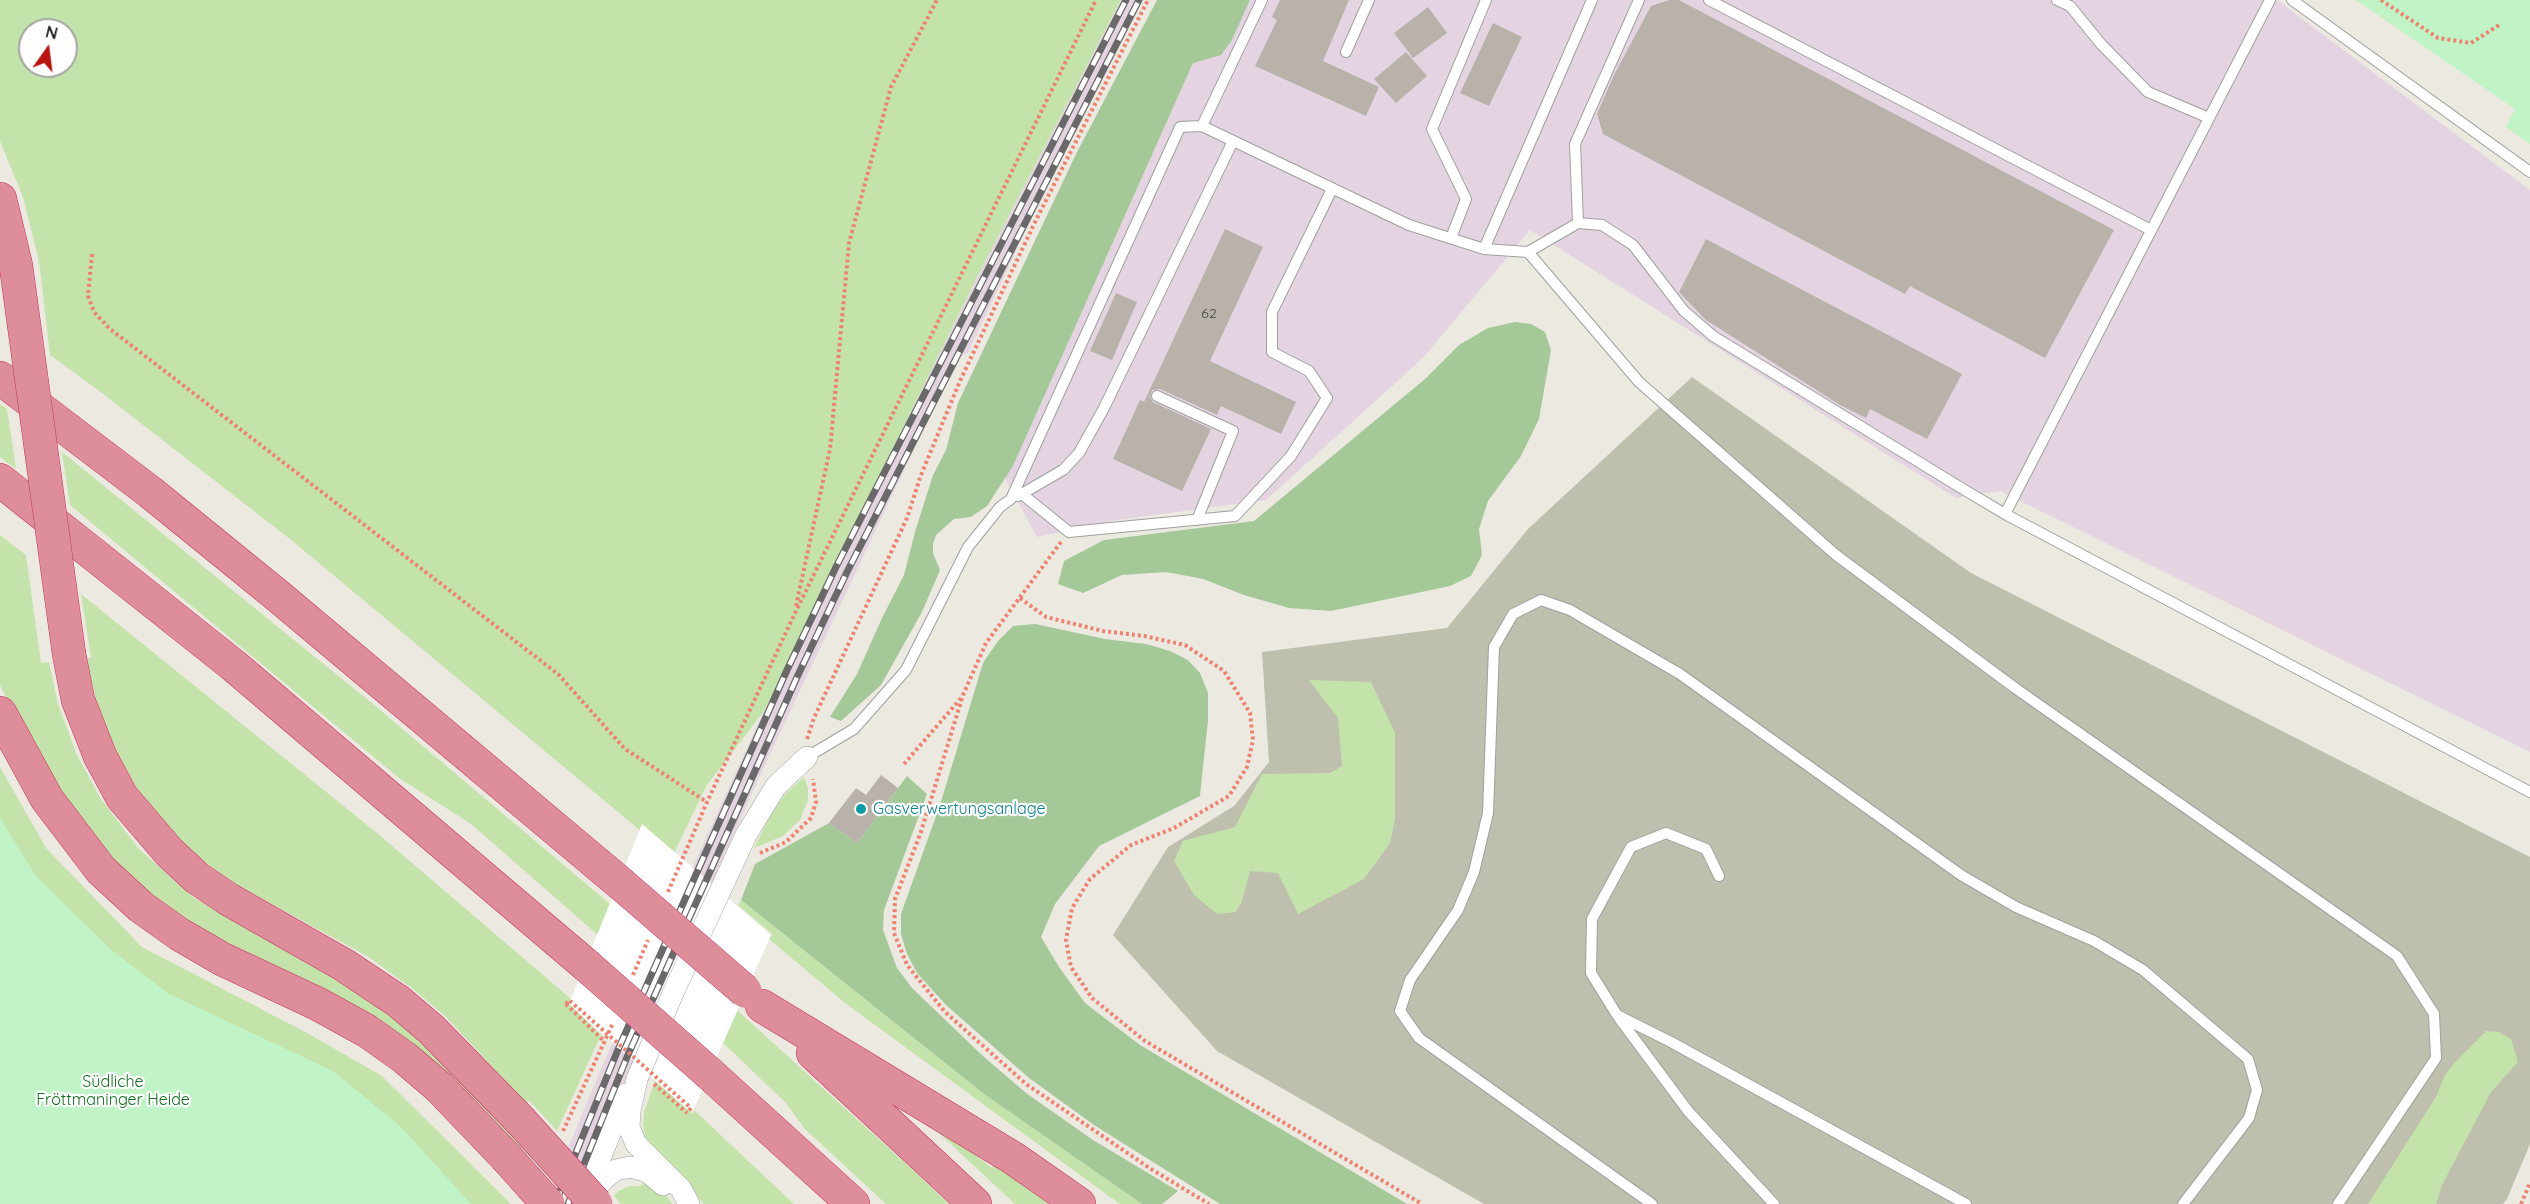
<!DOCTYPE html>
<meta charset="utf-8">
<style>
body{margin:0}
#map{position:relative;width:2530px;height:1204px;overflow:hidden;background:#ece9e1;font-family:Quicksand,sans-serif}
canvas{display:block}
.north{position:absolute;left:18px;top:18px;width:60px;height:60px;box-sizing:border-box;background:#fff;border:2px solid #a4a4a4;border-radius:50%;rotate:14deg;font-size:16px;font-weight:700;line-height:24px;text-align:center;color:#1b1b1b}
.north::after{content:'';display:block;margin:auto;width:21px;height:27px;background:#b7160f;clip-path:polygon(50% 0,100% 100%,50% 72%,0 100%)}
</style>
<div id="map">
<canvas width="2530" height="1204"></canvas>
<div class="north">N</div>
</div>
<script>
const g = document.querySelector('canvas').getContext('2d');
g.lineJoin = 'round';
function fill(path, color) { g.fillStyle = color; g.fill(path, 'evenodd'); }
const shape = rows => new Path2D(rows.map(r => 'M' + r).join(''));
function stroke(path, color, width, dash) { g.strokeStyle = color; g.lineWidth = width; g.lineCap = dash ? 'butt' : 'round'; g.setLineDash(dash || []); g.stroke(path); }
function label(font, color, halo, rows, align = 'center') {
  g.font = font + ' Quicksand,sans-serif'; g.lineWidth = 4.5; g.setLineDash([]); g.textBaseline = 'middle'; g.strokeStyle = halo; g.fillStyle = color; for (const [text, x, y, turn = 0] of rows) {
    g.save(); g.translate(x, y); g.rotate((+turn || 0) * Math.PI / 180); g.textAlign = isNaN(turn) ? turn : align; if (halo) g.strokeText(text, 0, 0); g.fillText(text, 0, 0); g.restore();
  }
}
fill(shape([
 [1121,0,1143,0,1026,230,968,353,958,357,912,453,756,784,589,1163,544,1204,611,1046,764,711,977,277],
 [1250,0,2277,0,2530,190,2530,752,2000,491,1956,498,1530,230,1423,358,1266,500,1117,520,1037,537,1005,478,1013,466,1193,63,1232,40]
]), '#e4d4e1');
fill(shape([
 [1692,377,1971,573,2530,857,2530,1144,2507,1199,2503,1204,1484,1204,1217,1051,1113,935,1168,847,1234,806,1269,762,1262,652,1447,628,1528,529]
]), '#bfbfae');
fill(shape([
 [0,0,1121,0,977,277,764,711,707,785,672,857,290,539,98,390,50,355,39,261,23,197,0,141],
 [30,30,66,30,66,66,30,66],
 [0,404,7,409,16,469,0,457],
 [62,452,373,704,630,921,615,950,471,824,399,778,70,505],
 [0,535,26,555,41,663,49,662,58,704,77,755,101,799,139,849,193,897,378,1004,422,1039,535,1158,184,923,100,849,30,746,0,685],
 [81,594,377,833,570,998,570,1005,601,1035,557,1131,529,1100,527,1104,446,1017,413,989,367,956,231,882,193,853,163,822,138,790,102,725,86,659,91,658],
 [1309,680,1371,682,1395,733,1395,819,1390,843,1364,879,1298,914,1278,873,1250,871,1242,901,1236,912,1217,914,1194,895,1174,861,1183,841,1235,827,1262,774,1330,773,1342,766,1338,718],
 [0,767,46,848,142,947,309,1034,382,1076,511,1204,0,1204],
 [804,777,808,788,808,800,800,820,783,836,754,848,771,814,786,793],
 [741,900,984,1094,1142,1204,1120,1204,1110,1197,845,1003,769,939,772,934,738,905],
 [716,991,914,1171,949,1204,886,1204,804,1128,786,1103,698,1019],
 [2486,1031,2499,1032,2511,1039,2518,1062,2491,1092,2442,1185,2436,1204,2368,1204,2437,1095,2445,1075,2457,1060],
 [655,1081,692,1113,694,1110,794,1204,704,1204,645,1137,643,1124,644,1112],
 [926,1121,945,1131,992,1168,999,1159,1061,1204,1015,1204],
 [646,1181,659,1188,673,1204,621,1204,614,1196,618,1191,630,1186,640,1186]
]), '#c4e3aa');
fill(shape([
 [1157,0,1250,0,1232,40,1221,55,1193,63,1013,466,987,506,971,517,954,519,936,535,933,544,933,553,940,570,922,612,881,685,841,721,830,717,857,674,882,618,904,575,915,532,933,475,946,450,958,403,1077,152],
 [1515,322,1531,324,1545,332,1551,350,1539,419,1521,456,1488,501,1479,529,1482,555,1471,576,1450,586,1331,611,1289,608,1244,595,1203,579,1166,572,1122,575,1083,593,1058,584,1064,561,1104,540,1254,521,1425,379,1459,345,1488,328],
 [1035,624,1105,639,1146,644,1170,651,1188,660,1200,673,1208,693,1208,720,1200,796,1099,846,1055,904,1041,937,1059,967,1085,1003,1140,1045,1407,1204,1220,1204,1094,1125,1029,1078,946,1005,917,973,907,954,901,934,901,914,940,805,983,663,998,641,1013,626],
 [907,776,927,794,884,910,883,930,897,968,912,988,984,1057,1026,1093,1093,1140,1178,1191,1162,1204,1142,1204,984,1094,741,900,755,864,829,823,857,843]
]), '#a5c899');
fill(shape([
 [2356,0,2530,0,2530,144,2506,127,2515,109],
 [0,818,36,876,109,948,169,994,333,1071,401,1127,471,1204,0,1204]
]), '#c0f4c6');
fill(shape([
 [642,824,771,935,692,1113,569,1004]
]), '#fff');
fill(shape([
 [1280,0,1349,0,1323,61,1379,87,1366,116,1255,66,1277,20,1272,17],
 [1669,0,1679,0,2114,230,2045,358,1910,286,1905,294,1603,134,1597,114,1614,75,1651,6],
 [1428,7,1447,33,1413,58,1394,33],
 [1493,23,1522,37,1489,106,1460,93],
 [1406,52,1427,76,1396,103,1374,79],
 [1225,229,1263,247,1210,361,1296,402,1281,434,1221,406,1217,415,1160,389,1152,390,1150,397,1153,402,1211,429,1182,491,1113,459,1140,400,1144,402],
 [1706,239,1962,374,1927,439,1870,409,1866,418,1840,405,1706,320,1679,292],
 [1116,293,1137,302,1112,360,1090,351],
 [881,775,898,788,857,843,829,823,856,788,866,795]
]), '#b8b2ab');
const lane = shape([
 [1709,0,2151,230],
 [2057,0,2070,6,2101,44,2148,92,2209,118],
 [2292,0,2530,172],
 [1346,52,1369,0],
 [1202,126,1262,0],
 [1578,223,1575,144,1639,0],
 [1451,238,1466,199,1432,129,1486,0],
 [1484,249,1592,0],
 [1528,252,1639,382,1836,555,2015,688,2397,956,2434,1014,2436,1058,2338,1204],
 [1157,396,1233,431,1197,520],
 [1022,494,1069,532,1235,516,1291,456,1327,398,1309,371,1272,352,1272,312,1332,189],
 [1018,496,1063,470,1079,453,1104,408,1233,141],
 [2005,514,2270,0],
 [807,757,854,729,906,670,968,547,1000,507,1011,499,1180,127,1202,126,1409,225,1484,249,1528,252,1578,223,1602,225,1633,245,1684,311,1713,336,1963,489,2005,514,2530,792],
 [1719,876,1706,849,1666,833,1631,847,1592,919,1591,973,1617,1015,1671,1042,1966,1204],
 [1619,1018,1688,1111,1774,1204],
 [1652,1204,1419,1038,1400,1011,1410,980,1458,910,1474,872,1488,813,1494,647,1513,614,1541,600,1570,610,1680,674,1961,875,2016,907,2094,941,2143,970,2248,1059,2257,1090,2249,1118,2183,1204]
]);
const street = shape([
 [588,1197,605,1178,616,1170,630,1167,646,1171,663,1185],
 [583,1201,626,1094],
 [689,1204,681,1189,636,1144,629,1127,630,1111,637,1079,673,993,746,835,776,786,807,757]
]);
const highway = shape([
 [0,199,16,266],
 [0,378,150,492,278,596,620,883],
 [0,480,233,665,586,965],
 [69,654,78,700,100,756,122,797,169,852,197,878,228,899,344,965,398,1001,431,1029,520,1120],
 [0,713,47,799,101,870,141,907,179,934,222,959,318,1004,367,1031,405,1058,439,1087,506,1157],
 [762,1006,1013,1158,1079,1204],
 [813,1053,975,1204],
 [710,1074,853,1204]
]);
stroke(lane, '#9f9f9f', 12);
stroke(street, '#9f9f9f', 22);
stroke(highway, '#c7315e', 34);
stroke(shape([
 [2381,0,2438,38,2471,43,2499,25],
 [92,254,88,296,94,312,110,329,558,674,625,749,707,802],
 [1061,542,986,643,963,695,921,832,895,899,894,933,907,965,945,1012,1026,1084,1151,1169,1209,1204],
 [1020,598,1046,617,1103,631,1144,636,1185,645,1224,671,1250,713,1253,740,1247,767,1229,796,1174,828,1131,845,1090,879,1072,908,1066,940,1071,967,1092,998,1145,1041,1422,1204],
 [796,606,830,449,849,243,891,87,937,0],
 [807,739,814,718,907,518,921,475,960,381,1036,220,1148,0],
 [904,764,962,697],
 [760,853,786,842,811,818,816,802,813,779],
 [668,892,707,802,795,613,1096,0],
 [633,975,648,940],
 [566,1004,605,1042],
 [654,1084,687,1113],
 [563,1131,613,1023],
 [2521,1204,2530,1183]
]), '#ee8270', 4, [3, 3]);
stroke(lane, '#fff', 10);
stroke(street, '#fff', 21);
stroke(highway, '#de8e9a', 33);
const rail = shape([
 [555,1204,617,1052,787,670,836,567,1126,0],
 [568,1204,627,1057,798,675,847,572,1139,0]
]);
stroke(rail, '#696969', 7);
stroke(rail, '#fff', 4.5, [14]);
const highwayBridge = shape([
 [16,266,69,654],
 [620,883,745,991],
 [586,965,710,1074],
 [520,1120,596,1204],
 [506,1157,548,1204]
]);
stroke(highwayBridge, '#c7315e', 34, []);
stroke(shape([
 [566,1004,569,1000,691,1108,687,1113]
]), '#ee8270', 4, [3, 3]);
stroke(highwayBridge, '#de8e9a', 33);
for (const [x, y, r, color] of [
 [861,809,6,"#0f9aa8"]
]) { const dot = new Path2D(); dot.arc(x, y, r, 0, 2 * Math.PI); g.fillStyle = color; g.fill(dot); stroke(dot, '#fff', 2); }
label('14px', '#42413f', null, [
 ["62",1209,314]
]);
label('16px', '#0d838f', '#fff', [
 ["Gasverwertungsanlage",873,809]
], 'left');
label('16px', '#136f1f', '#fff', [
 ["Südliche",113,1082],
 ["Fröttmaninger Heide",113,1100]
]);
</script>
